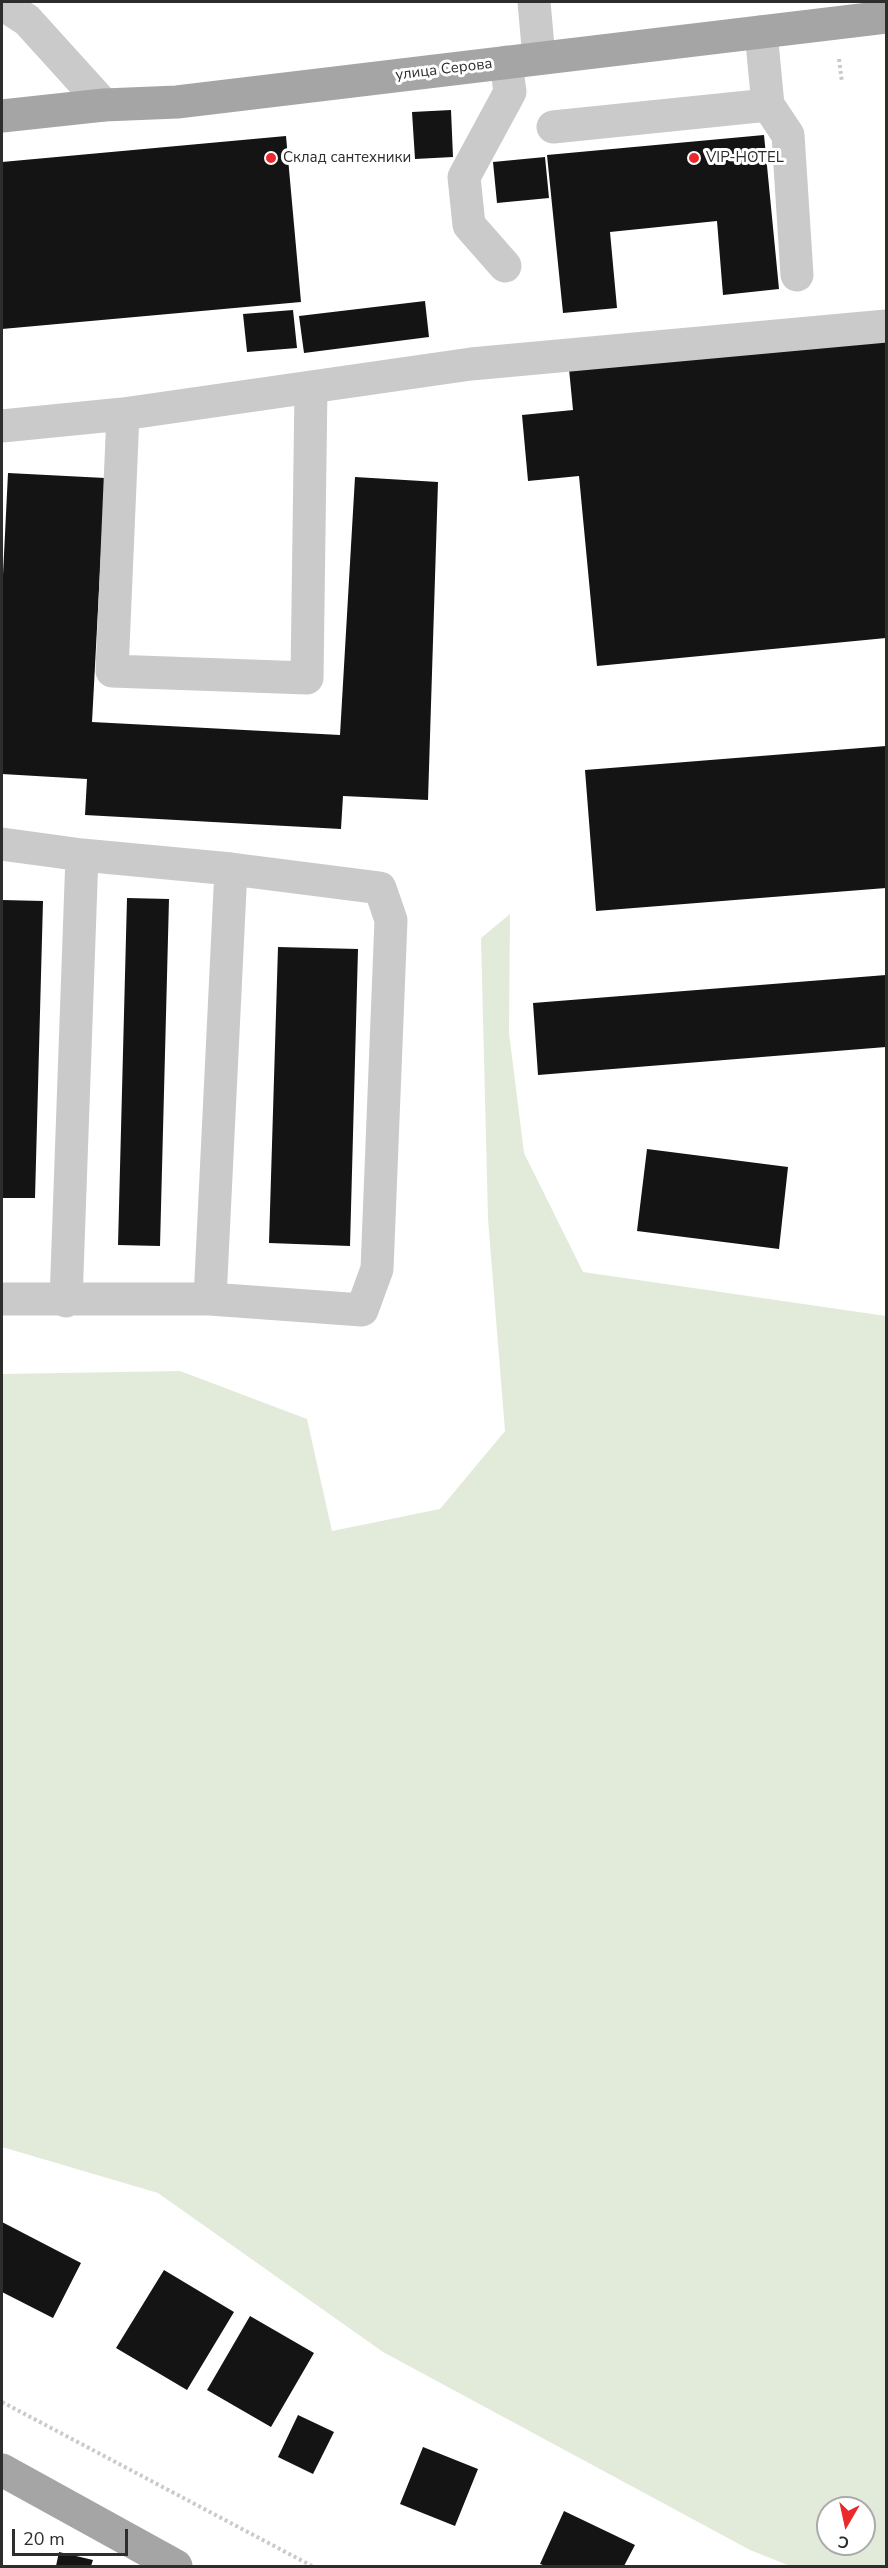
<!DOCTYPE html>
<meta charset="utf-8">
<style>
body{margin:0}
#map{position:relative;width:888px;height:2568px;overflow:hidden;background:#fff;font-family:"Nunito Sans",sans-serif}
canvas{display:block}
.frame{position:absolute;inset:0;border:3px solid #2d2d2d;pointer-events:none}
.north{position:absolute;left:816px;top:2496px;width:60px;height:60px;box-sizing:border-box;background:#fff;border:2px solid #ababab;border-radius:50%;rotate:189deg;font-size:16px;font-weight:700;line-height:24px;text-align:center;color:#2d2d2d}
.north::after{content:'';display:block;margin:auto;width:21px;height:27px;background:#eb292d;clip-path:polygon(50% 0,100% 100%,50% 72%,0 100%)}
.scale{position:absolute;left:12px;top:2529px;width:116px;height:27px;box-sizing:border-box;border:3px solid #2d2d2d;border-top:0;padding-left:8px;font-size:18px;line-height:21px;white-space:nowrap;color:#2d2d2d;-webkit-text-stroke:4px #fff;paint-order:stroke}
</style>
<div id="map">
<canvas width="888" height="2568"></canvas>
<div class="frame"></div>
<div class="north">С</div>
<div class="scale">20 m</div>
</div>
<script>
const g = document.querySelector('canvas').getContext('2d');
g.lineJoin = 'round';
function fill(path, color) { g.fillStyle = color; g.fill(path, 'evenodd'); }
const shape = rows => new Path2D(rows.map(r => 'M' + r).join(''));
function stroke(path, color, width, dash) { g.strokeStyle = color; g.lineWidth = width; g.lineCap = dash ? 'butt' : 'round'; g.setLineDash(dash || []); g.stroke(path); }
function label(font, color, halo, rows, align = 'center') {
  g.font = font + ' "Nunito Sans",sans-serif'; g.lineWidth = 6; g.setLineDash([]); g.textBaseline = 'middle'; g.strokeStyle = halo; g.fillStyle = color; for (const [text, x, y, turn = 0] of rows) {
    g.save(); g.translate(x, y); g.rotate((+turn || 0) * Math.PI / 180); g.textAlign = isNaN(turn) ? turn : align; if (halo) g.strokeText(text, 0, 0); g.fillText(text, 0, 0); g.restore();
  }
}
fill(shape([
 [510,914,509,1033,524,1153,583,1272,886,1316,886,2566,790,2566,750,2550,383,2352,158,2193,2,2147,2,1374,180,1371,307,1419,332,1531,440,1509,505,1431,488,1219,481,938],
 [828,2508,864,2508,864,2544,828,2544]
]), '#e2ebda');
fill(shape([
 [451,110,453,157,415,159,412,112],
 [764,135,779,289,723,295,717,221,610,232,617,308,563,313,547,155],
 [286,136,301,302,2,329,2,162],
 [545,157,549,198,497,203,493,162],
 [425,301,429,337,304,353,299,316],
 [293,310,297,348,247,352,243,314],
 [886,339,886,638,597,666,579,476,528,481,522,415,573,410,569,369],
 [8,473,105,478,92,722,340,735,355,477,438,482,428,800,343,796,341,829,85,815,87,779,2,774,2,595],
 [886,746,886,888,596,911,585,770],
 [127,898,169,899,160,1246,118,1245],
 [2,900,43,901,35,1198,2,1198],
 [278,947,358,949,350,1246,269,1243],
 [886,975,886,1047,538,1075,533,1003],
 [647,1149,788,1167,779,1249,637,1231],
 [2,2222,81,2263,53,2318,2,2292],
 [164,2270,234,2312,187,2390,116,2348],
 [250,2316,314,2353,271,2427,207,2390],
 [298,2415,334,2432,313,2474,278,2457],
 [423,2447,478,2469,455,2526,400,2504],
 [564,2511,635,2545,624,2566,546,2566,540,2564],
 [59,2552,93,2560,91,2566,56,2566]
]), '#141414');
stroke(shape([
 [839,59,842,82],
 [2,2402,312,2566]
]), '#cacaca', 4, [3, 3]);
stroke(shape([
 [534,2,539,58],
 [2,4,27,20,104,105],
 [761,32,768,105,788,135,797,275],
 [553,127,768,105],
 [505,266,469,225,464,177,510,92,506,62],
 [311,387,307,678,112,671,123,414,471,364,886,326],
 [2,426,123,414],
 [2,844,82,855,231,869,380,888,391,920,377,1269,362,1310,210,1299,2,1299],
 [210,1299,231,869],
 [66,1301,82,855]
]), '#cacaca', 33);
stroke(shape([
 [2,116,104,105,177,102,886,17],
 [2,2470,176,2566]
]), '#a5a5a5', 33);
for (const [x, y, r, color] of [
 [271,158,6,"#eb292d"],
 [694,158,6,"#eb292d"]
]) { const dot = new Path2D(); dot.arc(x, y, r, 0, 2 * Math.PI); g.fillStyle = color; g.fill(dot); stroke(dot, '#fff', 2); }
label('15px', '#2d2d2d', '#fff', [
 ["улица Серова",444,70,-7]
]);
label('15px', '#2d2d2d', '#fff', [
 ["Склад сантехники",283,158],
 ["VIP-HOTEL",706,158]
], 'left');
</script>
